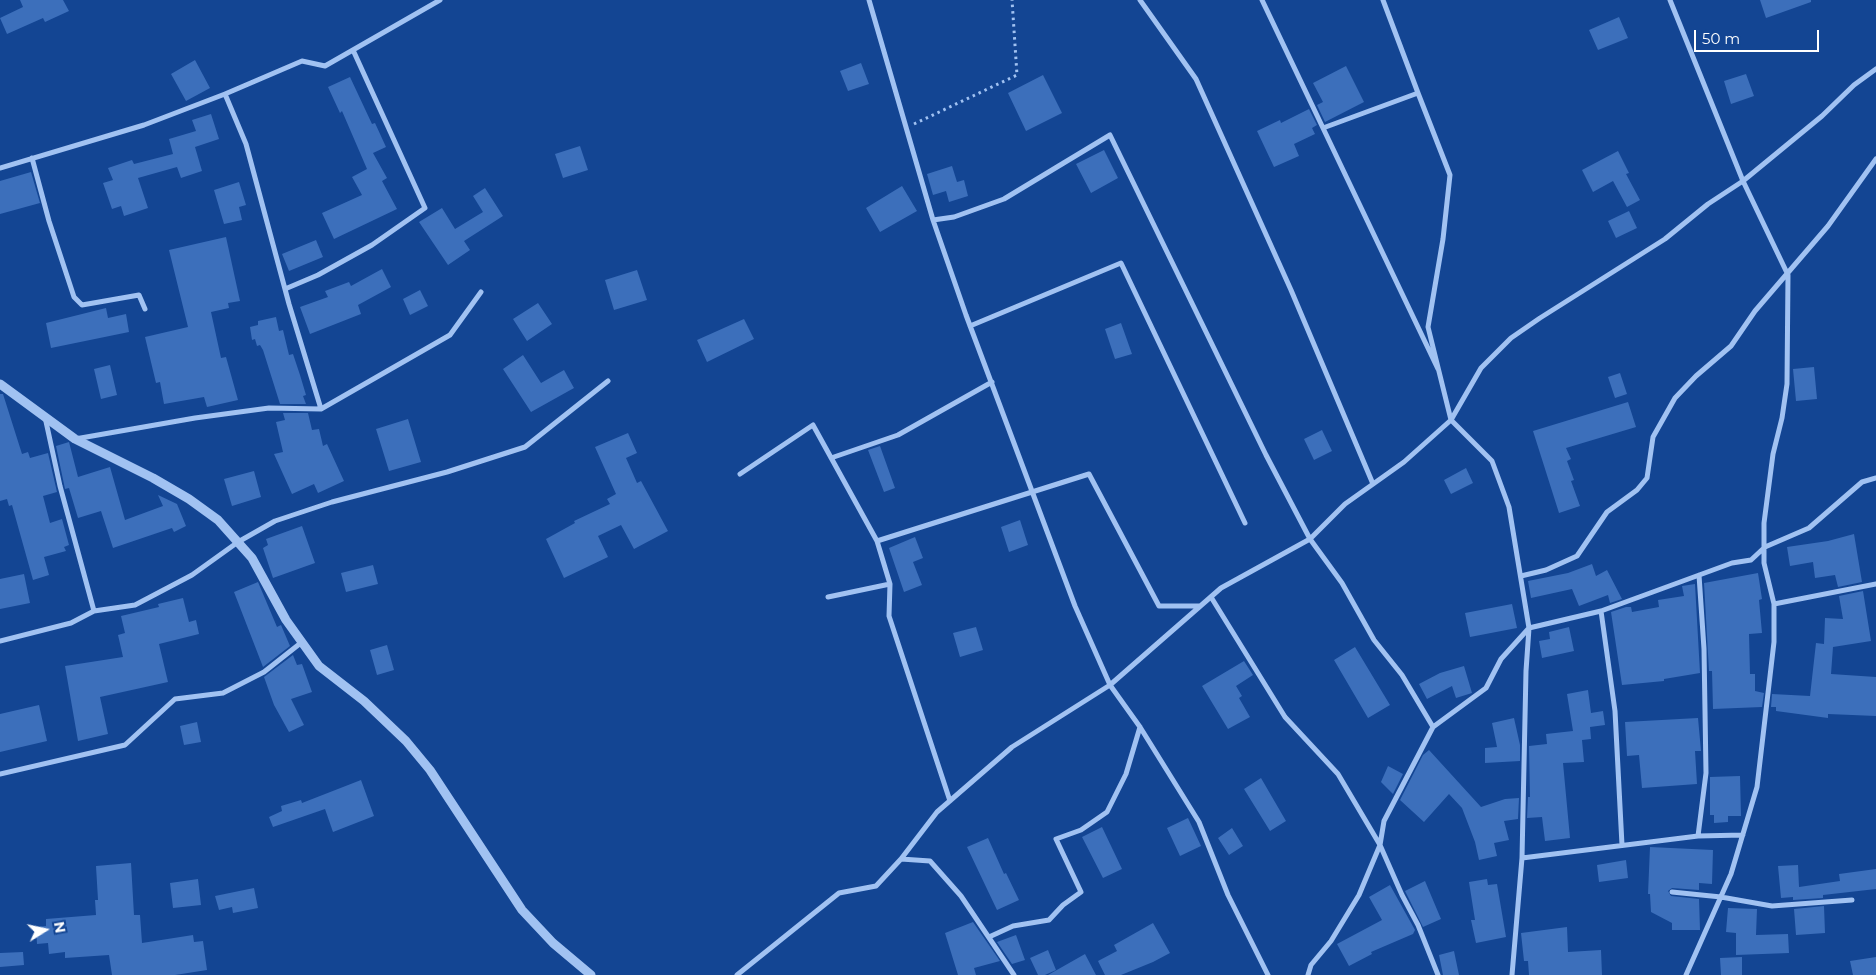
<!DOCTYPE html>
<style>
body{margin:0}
#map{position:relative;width:1876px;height:975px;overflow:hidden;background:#134593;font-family:Montserrat,sans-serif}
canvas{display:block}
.north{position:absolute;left:20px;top:905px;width:50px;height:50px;-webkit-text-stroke:4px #134593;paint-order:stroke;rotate:80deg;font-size:14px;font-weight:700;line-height:20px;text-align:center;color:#fff}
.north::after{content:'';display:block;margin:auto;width:18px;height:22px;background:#fff;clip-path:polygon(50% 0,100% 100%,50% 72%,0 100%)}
.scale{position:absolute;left:1694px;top:30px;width:125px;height:22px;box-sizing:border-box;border:2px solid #fff;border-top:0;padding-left:6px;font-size:15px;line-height:18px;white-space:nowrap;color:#fff;-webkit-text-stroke:4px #134593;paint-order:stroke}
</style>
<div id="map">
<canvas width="1876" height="975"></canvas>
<div class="north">N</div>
<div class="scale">50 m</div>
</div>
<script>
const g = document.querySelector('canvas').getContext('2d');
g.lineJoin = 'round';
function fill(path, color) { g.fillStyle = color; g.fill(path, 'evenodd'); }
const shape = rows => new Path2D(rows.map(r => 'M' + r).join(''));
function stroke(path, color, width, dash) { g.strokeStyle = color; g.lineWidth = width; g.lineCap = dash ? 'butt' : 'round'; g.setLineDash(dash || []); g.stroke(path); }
fill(shape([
 [20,0,63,0,69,11,45,22,43,18,7,34,0,18,23,7],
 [1760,0,1811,0,1811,2,1766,18],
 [1619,17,1628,38,1598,50,1589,30],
 [195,60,210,88,186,101,171,74],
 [861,63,869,84,848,91,840,71],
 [1346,66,1364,102,1325,122,1317,105,1323,102,1313,83],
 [1746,74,1754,96,1731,104,1724,81],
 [1043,75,1062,113,1026,131,1008,93],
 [350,77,372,124,375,123,386,147,373,153,387,178,382,181,397,209,334,239,322,213,362,195,352,177,367,169,342,111,340,113,328,87],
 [1309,109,1317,125,1312,128,1315,134,1294,144,1299,156,1274,167,1257,131,1280,120,1281,123],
 [211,114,219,139,195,147,202,171,181,178,177,167,138,178,148,208,124,216,121,206,112,209,103,183,113,180,108,168,132,160,134,164,173,154,169,139,196,131,192,120],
 [580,146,588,170,563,178,555,154],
 [1104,150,1118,178,1091,193,1076,164],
 [1618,151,1629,173,1626,174,1640,200,1627,207,1613,181,1593,192,1582,170],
 [952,166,957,182,964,180,968,196,949,202,946,191,933,195,927,174],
 [31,172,40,203,0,214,0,181],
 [239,182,246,205,239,207,242,220,224,224,214,190],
 [902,186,917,211,880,232,866,208],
 [485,188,503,216,464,241,470,250,448,265,419,222,442,208,455,229,483,212,473,196],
 [1629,211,1637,228,1616,238,1608,221],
 [226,237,240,301,228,303,229,308,211,312,221,358,226,357,238,400,207,407,204,397,164,404,160,382,156,383,145,337,188,327,169,250],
 [316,240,323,257,289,271,282,254],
 [382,269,391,287,358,305,361,314,310,334,300,307,328,297,325,291,349,282,351,286],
 [637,270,647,300,614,310,605,280],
 [420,290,428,306,410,315,403,299],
 [538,303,552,324,527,341,513,319],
 [106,308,108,318,126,314,129,332,51,348,46,323],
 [276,317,279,331,283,330,289,355,293,354,300,375,306,395,303,396,306,404,280,404,263,350,260,345,257,346,255,339,252,340,250,327,258,325,258,321],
 [744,319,754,339,707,362,697,340],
 [1121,323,1132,354,1115,359,1105,329],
 [523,355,541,383,564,370,574,388,531,412,503,369],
 [110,365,117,395,101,399,94,369],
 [1814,367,1817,399,1796,401,1793,369],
 [1620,373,1627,394,1615,398,1608,377],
 [0,394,3,394,22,454,28,452,30,458,48,453,57,492,43,496,50,523,62,519,69,545,64,547,66,551,44,557,49,575,33,580,12,505,9,506,7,499,0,501],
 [1628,402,1636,427,1566,448,1571,459,1567,461,1574,480,1571,481,1580,506,1559,513,1533,431],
 [283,413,308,413,312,430,319,429,323,446,327,444,344,481,318,493,314,484,292,494,274,454,283,452,276,422,285,420],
 [408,419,421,462,389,471,376,429],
 [1322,430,1332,451,1314,460,1304,439],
 [628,433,637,453,626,458,637,483,641,481,668,531,634,549,621,525,598,536,608,557,564,578,546,539,575,523,574,521,610,504,607,499,616,494,595,447],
 [69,442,78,477,110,467,125,520,163,506,158,495,177,504,186,526,174,532,172,528,113,548,101,511,78,518,69,488,65,489,56,446],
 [880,446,895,488,884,492,868,450],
 [1466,468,1473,483,1451,494,1444,480],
 [254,471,261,497,232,506,224,479],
 [1020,520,1028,545,1009,552,1001,527],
 [302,526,315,563,273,578,263,548,268,545,266,539],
 [1854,534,1862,582,1838,587,1835,575,1815,578,1813,562,1790,566,1787,547,1828,541],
 [915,537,923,558,913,562,922,585,904,592,889,548],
 [1592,564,1596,576,1607,570,1622,599,1610,603,1608,595,1579,606,1572,589,1531,598,1528,581,1568,573],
 [373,565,378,584,346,592,341,573],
 [1758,573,1762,599,1759,600,1762,633,1749,634,1750,674,1755,674,1755,691,1764,693,1762,707,1713,709,1712,671,1709,671,1704,583],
 [24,574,30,603,0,609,0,579],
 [258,582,277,627,281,625,290,646,263,667,234,592],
 [1695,584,1700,673,1664,679,1664,681,1622,685,1611,612,1626,607,1631,607,1632,612,1659,607,1658,600,1684,596,1682,586],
 [1863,591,1871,641,1833,647,1831,674,1876,677,1876,716,1828,714,1828,718,1776,711,1776,707,1771,707,1772,694,1810,696,1816,643,1824,644,1825,618,1843,619,1839,596],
 [183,598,189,622,196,620,199,634,159,644,168,682,100,697,108,734,78,741,65,666,123,657,118,635,125,633,121,616,159,607,158,604],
 [1512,604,1517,628,1470,637,1465,613],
 [976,627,983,650,960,657,953,633],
 [1569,627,1574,651,1542,658,1539,641,1550,639,1549,632],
 [387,645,394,670,377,675,370,650],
 [1355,647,1390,705,1368,718,1334,660],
 [293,655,297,665,302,664,312,692,291,699,304,725,289,732,274,705,264,677],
 [1244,661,1253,675,1236,686,1242,696,1239,698,1250,717,1228,729,1202,686],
 [1464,666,1472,693,1456,698,1452,686,1427,699,1419,684,1440,673],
 [1588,690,1591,713,1603,711,1605,725,1590,727,1591,739,1582,740,1584,762,1563,763,1570,838,1545,841,1542,817,1527,818,1528,797,1530,797,1529,746,1547,744,1546,734,1573,731,1567,694],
 [39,705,47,741,0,752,0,714],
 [1514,718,1520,745,1520,761,1485,763,1485,748,1497,747,1492,723],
 [1698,718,1701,751,1695,751,1697,784,1642,788,1639,755,1627,756,1625,722],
 [197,722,201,742,184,745,180,726],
 [1429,750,1481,807,1505,799,1519,798,1518,819,1504,821,1509,840,1494,843,1497,856,1479,860,1475,842,1462,808,1449,794,1424,822,1400,800,1423,755],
 [1388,766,1403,774,1404,772,1393,794,1381,782],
 [1740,776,1741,816,1728,816,1728,822,1714,823,1714,815,1710,815,1710,777],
 [1261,778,1286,821,1270,831,1244,789],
 [361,780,374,816,333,832,325,809,273,827,269,817,282,811,281,806,301,800,302,803],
 [1188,818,1201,846,1180,856,1167,828],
 [1102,827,1122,869,1103,878,1082,837],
 [1232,828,1243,846,1229,855,1218,838],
 [988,838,1004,874,1006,873,1019,900,997,910,967,847],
 [1650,847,1713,850,1712,884,1699,883,1699,890,1672,888,1668,891,1671,896,1699,899,1700,930,1672,930,1672,923,1651,912,1650,894,1648,894],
 [1626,860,1628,878,1599,882,1597,865],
 [131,863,134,915,140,915,142,943,193,935,194,942,203,941,207,970,175,975,112,975,109,955,65,958,65,952,49,954,48,943,37,944,36,927,46,926,46,919,96,915,95,900,98,900,96,866],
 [1798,865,1799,887,1840,881,1839,874,1876,869,1876,889,1823,895,1823,898,1793,900,1793,897,1781,898,1778,866],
 [198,879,201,905,173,908,170,883],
 [1487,879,1488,885,1497,884,1506,937,1476,943,1471,920,1475,920,1469,882],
 [1425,881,1441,919,1423,927,1405,891],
 [1390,885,1415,930,1413,934,1371,952,1372,954,1349,966,1337,944,1382,920,1369,897],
 [254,888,258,908,233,913,232,907,219,910,215,896],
 [1824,906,1825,933,1796,935,1794,909],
 [1728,908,1757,909,1756,935,1788,934,1789,953,1736,955,1736,933,1726,932],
 [973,922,1000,961,974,968,976,975,958,975,945,933],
 [1153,923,1170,953,1153,962,1121,975,1105,975,1098,961,1117,951,1114,945],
 [1567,927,1568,952,1601,950,1602,975,1529,975,1528,961,1524,961,1521,933],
 [1016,935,1025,960,1012,964,997,942],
 [1048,950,1056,970,1045,975,1038,975,1030,958],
 [1454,951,1459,975,1443,975,1439,955],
 [23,952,24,965,0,967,0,953],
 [1085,954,1096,975,1048,975],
 [1742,957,1742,975,1721,975,1720,958],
 [1876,957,1876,975,1853,975,1850,961]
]), '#3c6fbb');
stroke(shape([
 [914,124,1017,75,1012,0]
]), '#a1c2f2', 3, [2.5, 4]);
stroke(shape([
 [869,0,933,220,966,315,1075,606,1110,685,1140,727,1199,822,1228,895,1268,975],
 [1140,0,1196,79,1291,290,1373,484],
 [1262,0,1323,128],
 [1383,0,1418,93],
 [1670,0,1743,181,1788,275,1787,384,1782,418,1773,454,1764,523,1764,563,1774,604,1774,642,1757,787,1731,874,1686,975],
 [225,94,302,61,325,66,440,0],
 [32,158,49,221,74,297,82,305,139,295,145,309],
 [0,168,144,125,225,94,246,144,289,304,321,409],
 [933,220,954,217,1004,199,1110,135,1266,455,1310,539,1342,583,1374,640,1402,675,1433,727],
 [285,289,318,275,372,245,425,208,353,50],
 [970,326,1121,263,1245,523],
 [1438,369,1323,128,1418,93,1450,175,1443,239,1428,327,1451,420,1492,461,1509,507,1529,628,1526,671,1522,858,1512,975],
 [75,439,195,418,269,408,321,409,450,335,481,292],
 [831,458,898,435,992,382],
 [740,474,813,425,877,541],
 [1521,576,1546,570,1577,556,1607,512,1637,490,1647,478,1653,437,1675,398,1696,376,1731,346,1755,311,1828,226,1876,159],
 [890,584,889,616,950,801],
 [828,597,890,584,877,541,1089,474,1159,606,1200,606],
 [1211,597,1285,717,1338,774,1380,845,1402,895,1418,925,1438,975],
 [1774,604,1876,584],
 [94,611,135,605,192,575,238,542,275,521,332,502,447,472,525,447,608,381],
 [1601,611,1615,711,1622,845],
 [0,641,71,623,94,611,60,486,45,417],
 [0,774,125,745,175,699,223,693,264,672,302,642],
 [1698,836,1706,773,1704,649,1699,575],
 [1522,858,1698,836,1743,835],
 [901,859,937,812,1012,747,1110,685,1221,588,1310,539,1345,504,1404,462,1451,420,1481,368,1511,338,1540,318,1665,239,1708,204,1743,181,1822,116,1854,85,1876,69],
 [1672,892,1721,897,1772,906,1852,900],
 [989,937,1013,926,1049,920,1063,905,1081,892,1056,839,1081,830,1107,812,1126,774,1140,727],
 [737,975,839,893,876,886,901,859,930,861,961,896,1014,975],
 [1308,975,1311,965,1331,941,1359,895,1380,845,1384,821,1433,727,1486,688,1501,659,1529,628,1601,611,1732,563,1751,560,1765,547,1809,528,1862,482,1876,478]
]), '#a1c2f2', 5);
stroke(shape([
 [0,384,75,439,153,478,189,499,218,520,252,558,286,620,319,666,364,701,406,741,430,770,522,910,553,943,591,975]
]), '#a1c2f2', 9);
</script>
